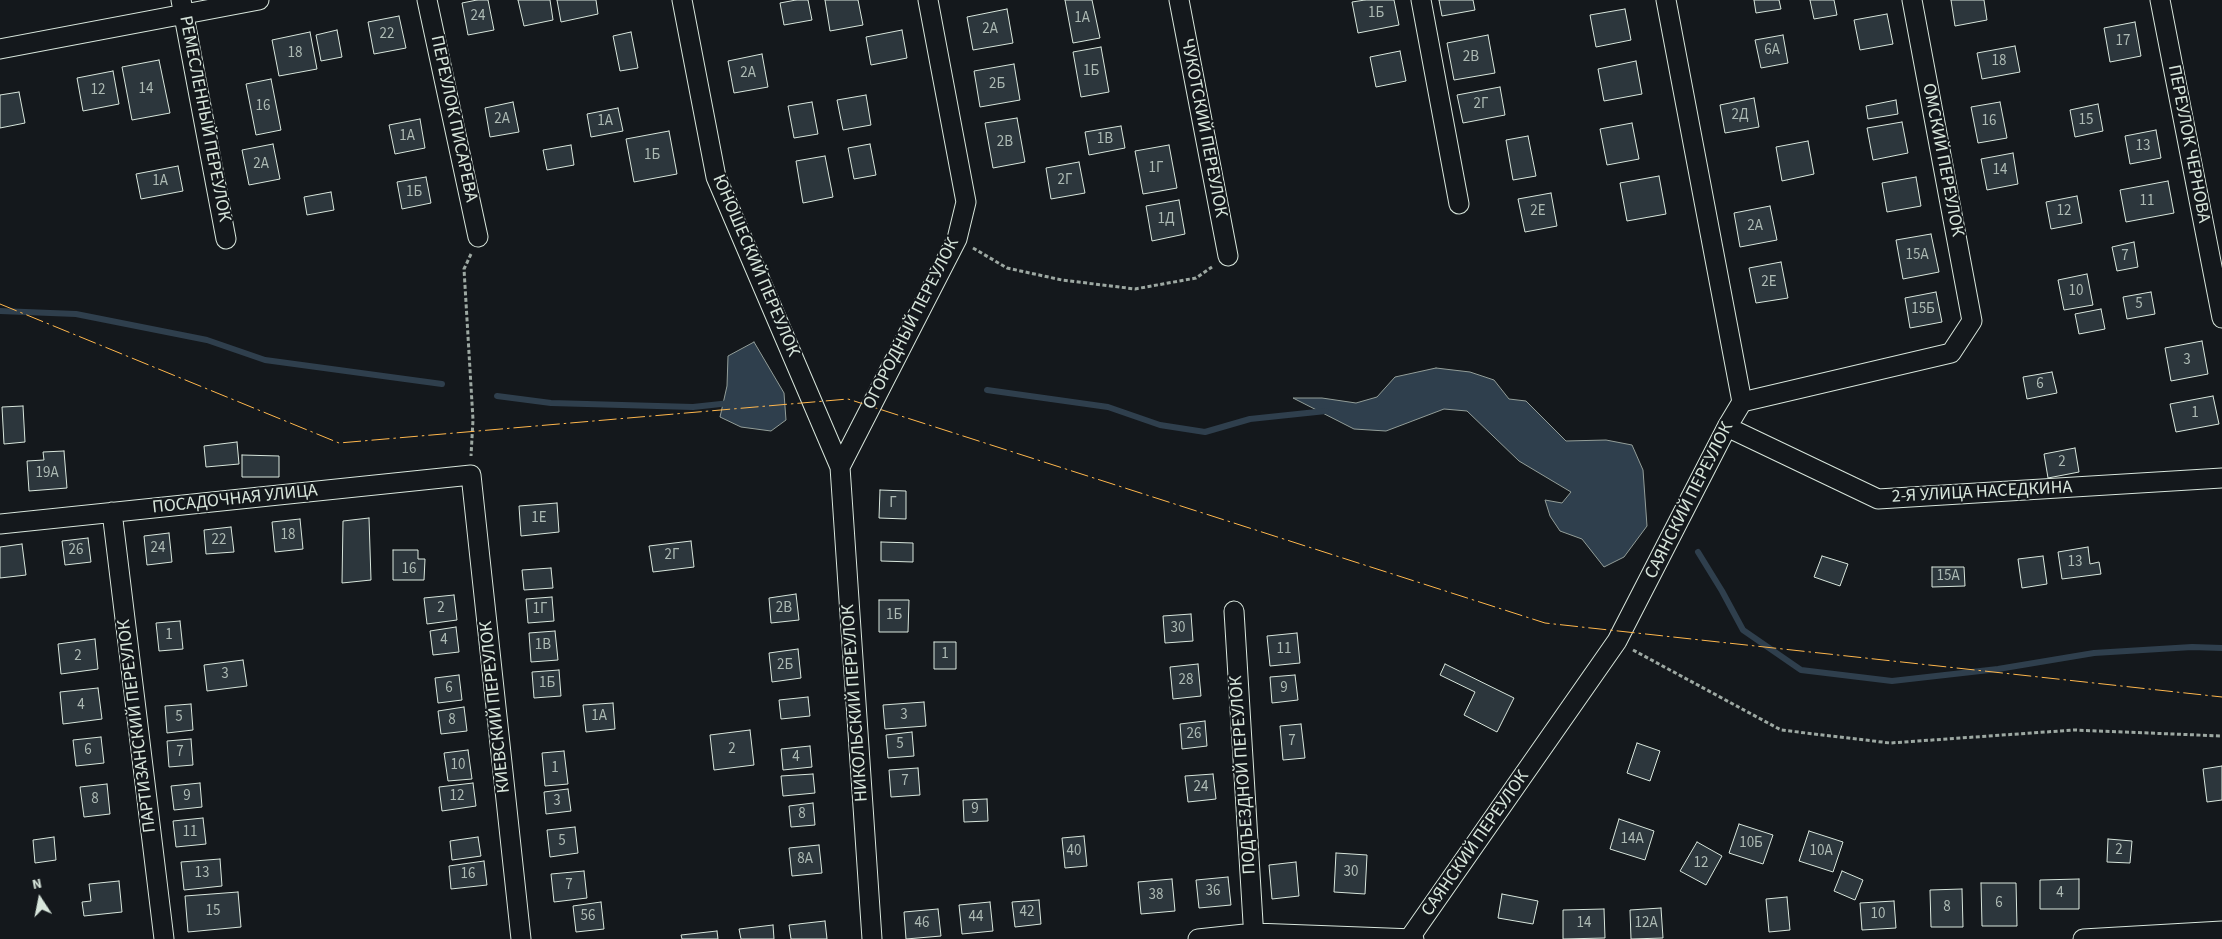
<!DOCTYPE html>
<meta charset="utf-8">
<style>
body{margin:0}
#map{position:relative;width:2222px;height:939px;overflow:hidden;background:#14181c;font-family:"Source Sans 3",sans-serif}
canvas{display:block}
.north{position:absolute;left:15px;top:874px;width:50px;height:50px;-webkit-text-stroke:4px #14181c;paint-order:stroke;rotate:349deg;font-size:14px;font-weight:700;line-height:20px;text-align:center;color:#d8e6dc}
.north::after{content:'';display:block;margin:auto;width:18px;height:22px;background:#d8e6dc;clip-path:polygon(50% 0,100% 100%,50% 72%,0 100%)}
</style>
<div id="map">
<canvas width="2222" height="939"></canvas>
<div class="north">N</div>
</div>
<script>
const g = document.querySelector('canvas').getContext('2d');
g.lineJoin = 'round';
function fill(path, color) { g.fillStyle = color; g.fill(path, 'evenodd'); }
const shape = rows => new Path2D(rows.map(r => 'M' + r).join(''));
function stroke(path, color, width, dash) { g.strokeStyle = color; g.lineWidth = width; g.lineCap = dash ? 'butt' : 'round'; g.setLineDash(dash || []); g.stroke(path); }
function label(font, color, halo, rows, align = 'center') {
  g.font = font + ' "Source Sans 3",sans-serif'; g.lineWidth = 4; g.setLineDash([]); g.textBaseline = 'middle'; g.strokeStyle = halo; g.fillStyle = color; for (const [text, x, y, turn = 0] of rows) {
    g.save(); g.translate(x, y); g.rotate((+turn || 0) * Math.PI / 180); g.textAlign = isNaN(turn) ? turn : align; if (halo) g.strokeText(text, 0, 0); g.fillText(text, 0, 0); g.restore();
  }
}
const water = shape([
 [754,342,784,393,786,420,771,431,741,427,720,417,727,386,728,356,754,342],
 [1436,368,1470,372,1494,380,1509,399,1526,401,1566,441,1606,440,1632,445,1643,470,1647,526,1624,557,1604,567,1582,539,1560,531,1550,516,1545,500,1562,503,1571,492,1519,461,1467,411,1444,409,1386,431,1354,429,1293,398,1322,398,1356,403,1377,397,1395,377,1436,368]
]);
fill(water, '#2f3f4d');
stroke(water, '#939e99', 1);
stroke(shape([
 [0,311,76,314,207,340,265,360,442,384],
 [987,390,1108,407,1160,425,1205,432,1250,419,1326,411],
 [497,396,551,403,693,407,730,403],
 [1698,552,1722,591,1743,630,1801,670,1892,681,1998,669,2094,653,2192,647,2222,648]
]), '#2f3f4d', 6);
const building = shape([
 [477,0,488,0,494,30,468,35,462,3,477,0],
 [518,0,550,0,553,20,524,26,518,0],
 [557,0,596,0,598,14,561,22,557,0],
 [796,0,808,0,812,20,784,25,780,3,796,0],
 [825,0,858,0,863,25,830,31,825,0],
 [1065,0,1092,0,1100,38,1073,43,1065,0],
 [1365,0,1394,0,1399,25,1358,33,1352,2,1365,0],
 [1439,0,1473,0,1475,10,1442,16,1439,0],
 [1754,0,1779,0,1781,9,1756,13,1754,0],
 [1810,0,1834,0,1837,15,1814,19,1810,0],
 [1951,0,1984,0,1987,20,1955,26,1951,0],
 [1007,9,1013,43,973,50,967,17,1007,9],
 [1625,9,1631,40,1596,47,1590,15,1625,9],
 [1887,14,1893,44,1860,50,1854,20,1887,14],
 [399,16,406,48,374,54,368,22,399,16],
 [2135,22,2141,56,2110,62,2104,28,2135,22],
 [337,30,342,57,321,61,316,35,337,30],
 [902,30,907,58,871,65,866,37,902,30],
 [310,32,317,69,279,76,272,40,310,32],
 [631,32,638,68,620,71,613,36,631,32],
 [1488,35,1495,73,1454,80,1447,43,1488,35],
 [1783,35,1788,63,1761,68,1755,40,1783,35],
 [2015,46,2020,72,1982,79,1977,53,2015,46],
 [1101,47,1109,92,1081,97,1073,52,1101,47],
 [1400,51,1406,81,1376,87,1370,57,1400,51],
 [762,54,768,87,734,93,728,61,762,54],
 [159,60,170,113,132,120,122,67,159,60],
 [1636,61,1642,94,1604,101,1598,69,1636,61],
 [1014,64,1020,100,980,107,974,71,1014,64],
 [113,71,119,104,83,111,77,78,113,71],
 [271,79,281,130,256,135,246,84,271,79],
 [1500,87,1505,115,1463,123,1457,95,1500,87],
 [19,92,25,123,0,128,0,95,19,92],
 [866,95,871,125,843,130,837,100,866,95],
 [1754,98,1759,127,1725,133,1720,105,1754,98],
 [1896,100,1898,114,1868,119,1866,106,1896,100],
 [513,102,519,132,490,137,485,108,513,102],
 [812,102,818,134,794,138,788,106,812,102],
 [2000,102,2007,138,1978,143,1971,107,2000,102],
 [2098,104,2103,131,2075,137,2070,110,2098,104],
 [618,108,623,131,591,137,587,114,618,108],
 [1017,118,1025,162,993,168,985,123,1017,118],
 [420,119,425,148,395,154,389,125,420,119],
 [1902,122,1908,153,1873,160,1867,128,1902,122],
 [1632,123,1639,159,1607,165,1600,129,1632,123],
 [1121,126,1125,148,1089,155,1085,132,1121,126],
 [2156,130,2161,158,2130,164,2125,136,2156,130],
 [669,131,677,174,634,182,626,139,669,131],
 [1528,136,1536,176,1513,180,1506,140,1528,136],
 [1808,141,1814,174,1782,181,1776,147,1808,141],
 [273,144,280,179,249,185,242,150,273,144],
 [870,144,876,175,854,179,848,148,870,144],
 [571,145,574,165,547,170,543,150,571,145],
 [1169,145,1177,188,1143,194,1135,151,1169,145],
 [2013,153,2018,184,1987,190,1981,159,2013,153],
 [825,156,833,197,803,203,796,161,825,156],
 [1079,162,1085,193,1051,199,1046,168,1079,162],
 [178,166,183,191,141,199,136,174,178,166],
 [1659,176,1666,214,1627,221,1620,183,1659,176],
 [426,177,431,203,402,209,397,182,426,177],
 [1916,177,1921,206,1887,212,1882,183,1916,177],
 [2168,181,2174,213,2126,222,2120,190,2168,181],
 [331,192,334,210,307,215,304,197,331,192],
 [1551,193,1557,226,1525,232,1518,199,1551,193],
 [2077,196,2082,223,2051,229,2046,202,2077,196],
 [1179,200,1185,234,1152,241,1146,206,1179,200],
 [1770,206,1777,240,1740,247,1734,213,1770,206],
 [1931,234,1939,272,1903,279,1896,240,1931,234],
 [2134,242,2138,267,2117,271,2112,247,2134,242],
 [1781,262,1788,298,1756,303,1749,268,1781,262],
 [2087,274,2093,305,2064,310,2058,280,2087,274],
 [1936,292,1942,322,1910,328,1905,298,1936,292],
 [2151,292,2155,314,2127,319,2123,297,2151,292],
 [2101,309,2105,329,2079,334,2075,314,2101,309],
 [2202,341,2208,374,2171,381,2165,348,2202,341],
 [2052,372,2057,393,2027,399,2023,377,2052,372],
 [2213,396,2219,424,2176,432,2170,404,2213,396],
 [23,406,25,442,4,444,2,407,23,406],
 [237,442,239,464,206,467,204,446,237,442],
 [2075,448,2079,472,2048,478,2044,454,2075,448],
 [64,451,67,488,29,491,27,461,44,460,43,452,64,451],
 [242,455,279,456,279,477,242,477,242,455],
 [880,490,906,491,906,519,879,518,880,490],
 [557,503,559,532,521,536,519,506,557,503],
 [369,518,371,580,342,583,343,521,369,518],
 [300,519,303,549,275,552,272,522,300,519],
 [231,527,234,552,206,554,204,530,231,527],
 [169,533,172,562,147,565,144,536,169,533],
 [88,538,91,562,65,565,62,541,88,538],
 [691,541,694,567,653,572,649,546,691,541],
 [881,542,913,543,913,562,881,561,881,542],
 [22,544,26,575,0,578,0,547,22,544],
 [2088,547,2090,564,2099,562,2101,574,2062,579,2058,552,2088,547],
 [393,550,418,550,418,559,425,559,424,580,393,580,393,550],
 [1822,556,1848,564,1840,586,1814,577,1822,556],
 [2043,556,2047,584,2022,588,2018,559,2043,556],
 [1932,567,1964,567,1965,586,1932,587,1932,567],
 [551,568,553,588,524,590,522,570,551,568],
 [796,594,799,620,771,623,769,598,796,594],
 [454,595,457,620,427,624,424,598,454,595],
 [552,597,554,621,528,623,526,599,552,597],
 [879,600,909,600,908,632,879,632,879,600],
 [1191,614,1193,641,1165,643,1163,616,1191,614],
 [180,621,183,649,159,651,156,623,180,621],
 [456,627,459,652,433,655,430,631,456,627],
 [555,631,558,660,531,662,529,633,555,631],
 [1297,633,1300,663,1270,666,1267,636,1297,633],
 [95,639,98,669,61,674,58,644,95,639],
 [934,642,956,642,956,669,934,669,934,642],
 [798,649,801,678,772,682,769,653,798,649],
 [243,660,247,686,207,691,204,665,243,660],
 [1198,664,1201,696,1173,699,1170,667,1198,664],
 [1445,664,1514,698,1497,732,1464,715,1475,692,1440,675,1445,664],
 [559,670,561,696,534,698,532,672,559,670],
 [459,675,462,700,438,703,435,678,459,675],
 [1295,675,1298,700,1272,703,1270,677,1295,675],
 [98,688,102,719,63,724,60,692,98,688],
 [808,697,810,716,781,719,779,700,808,697],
 [924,702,926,726,885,729,883,705,924,702],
 [613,703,615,729,586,732,583,705,613,703],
 [191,704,193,730,167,733,165,706,191,704],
 [464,707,467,731,441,734,438,711,464,707],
 [1205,721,1207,746,1182,749,1180,724,1205,721],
 [1301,724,1305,758,1283,760,1280,726,1301,724],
 [750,730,754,765,714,770,710,735,750,730],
 [912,732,914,756,888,758,886,735,912,732],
 [101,737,104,763,76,766,73,740,101,737],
 [191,739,193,765,169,767,167,741,191,739],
 [1637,743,1660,751,1650,781,1627,773,1637,743],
 [810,746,812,767,783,770,781,749,810,746],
 [468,750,472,779,448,781,444,753,468,750],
 [564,751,568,784,545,786,542,753,564,751],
 [2222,766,2222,800,2207,802,2203,769,2222,766],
 [918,768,920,795,891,797,889,770,918,768],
 [813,774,815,793,783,796,781,776,813,774],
 [1213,774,1216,799,1188,802,1185,776,1213,774],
 [200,783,202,807,174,810,171,786,200,783],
 [473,783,476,806,442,811,439,787,473,783],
 [107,784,110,814,84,817,80,787,107,784],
 [568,789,571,811,546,814,544,792,568,789],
 [987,799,988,821,964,822,963,800,987,799],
 [813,803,815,825,791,827,789,806,813,803],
 [203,818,206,844,176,847,173,821,203,818],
 [1619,819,1654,831,1645,860,1610,849,1619,819],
 [1739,824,1773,835,1763,864,1729,853,1739,824],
 [575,827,578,853,550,857,547,830,575,827],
 [1809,831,1843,842,1833,872,1799,861,1809,831],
 [1084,836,1087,866,1065,868,1062,838,1084,836],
 [54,837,56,860,35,863,33,840,54,837],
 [478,837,481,856,452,860,450,841,478,837],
 [2108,839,2132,841,2130,863,2107,862,2108,839],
 [1697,842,1722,856,1706,885,1680,871,1697,842],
 [819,845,822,873,792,876,789,848,819,845],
 [1336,853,1367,855,1365,894,1334,892,1336,853],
 [220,859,222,886,184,890,181,862,220,859],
 [484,861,487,885,451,889,449,866,484,861],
 [1296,862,1299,896,1272,899,1269,865,1296,862],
 [584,871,587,898,554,902,551,874,584,871],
 [1842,871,1863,880,1855,900,1834,891,1842,871],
 [1228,877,1231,905,1199,908,1196,880,1228,877],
 [1172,879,1175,911,1141,914,1138,882,1172,879],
 [2079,879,2079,909,2040,909,2040,880,2079,879],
 [119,881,122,912,84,916,82,902,91,901,89,884,119,881],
 [1981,883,2016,883,2017,926,1982,926,1981,883],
 [1962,889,1963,927,1931,927,1930,890,1962,889],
 [238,892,241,927,188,932,185,896,238,892],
 [1502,894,1538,901,1533,924,1498,918,1502,894],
 [1787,897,1790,930,1769,932,1766,899,1787,897],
 [1039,900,1041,924,1015,927,1012,902,1039,900],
 [1894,901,1896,928,1862,930,1860,903,1894,901],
 [601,902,604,929,576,932,573,906,601,902],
 [990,902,993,931,962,934,959,905,990,902],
 [1661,908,1663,938,1631,939,1630,910,1661,908],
 [938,909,941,936,906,939,904,912,938,909],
 [1604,909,1605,938,1563,939,1563,910,1604,909],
 [825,921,827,939,791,939,789,925,825,921],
 [773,925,774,939,741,939,739,929,773,925],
 [717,931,718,939,682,939,681,935,717,931]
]);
fill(building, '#2c363c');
stroke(building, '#d8e6dc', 1);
const minor = shape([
 [181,0,226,239],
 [427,0,478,237],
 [682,0,716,177,840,467,872,939],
 [1179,0,1228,256],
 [1421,0,1459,204],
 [2160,0,2222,318],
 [0,49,259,0],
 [1742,402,1951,353,1972,321,1912,0],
 [1727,427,1878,499,2222,478],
 [840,467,957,239,966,202,928,0],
 [112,512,164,939],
 [0,524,471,475,521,939],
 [1234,611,1254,939],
 [1198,939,1254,933,1414,939],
 [1409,939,1617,641,1727,427,1742,402,1666,0],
 [2083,939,2222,931]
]);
stroke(minor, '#d8e6dc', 21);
stroke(shape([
 [973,248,1007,268,1062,280,1135,289,1196,278,1212,267],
 [471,254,464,269,473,420,471,456],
 [1633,650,1781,730,1890,743,2074,730,2222,736]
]), '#9da8a2', 3, [4, 2.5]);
stroke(minor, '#14181c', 19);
stroke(shape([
 [0,304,339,443,848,399,1545,623,2222,697]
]), '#ffb74d', 1, [18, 4, 2.5, 4]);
label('15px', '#adbab4', null, [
 ["1Б",1376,14],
 ["24",478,17],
 ["1А",1082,19],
 ["2А",990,30],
 ["22",387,35],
 ["17",2123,42],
 ["6А",1772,51],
 ["18",295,54],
 ["2В",1471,58],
 ["18",1999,62],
 ["1Б",1091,72],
 ["2А",748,74],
 ["2Б",997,85],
 ["14",146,90],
 ["12",98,91],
 ["2Г",1481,105],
 ["16",263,107],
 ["2Д",1740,116],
 ["2А",502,120],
 ["15",2086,121],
 ["1А",605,122],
 ["16",1989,122],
 ["1А",407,137],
 ["1В",1105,140],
 ["2В",1005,143],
 ["13",2143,147],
 ["1Б",652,156],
 ["2А",261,165],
 ["1Г",1156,169],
 ["14",2000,171],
 ["2Г",1065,181],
 ["1А",160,182],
 ["1Б",414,193],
 ["11",2147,202],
 ["2Е",1538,212],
 ["12",2064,212],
 ["1Д",1166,220],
 ["2А",1755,227],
 ["15А",1917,256],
 ["7",2125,257],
 ["2Е",1769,283],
 ["10",2076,292],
 ["5",2139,305],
 ["15Б",1923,310],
 ["3",2187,361],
 ["6",2040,385],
 ["1",2195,414],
 ["2",2062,463],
 ["19А",47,474],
 ["Г",893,504],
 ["1Е",539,519],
 ["18",288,536],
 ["22",219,541],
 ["24",158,549],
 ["26",76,551],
 ["2Г",672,556],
 ["13",2075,563],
 ["16",409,570],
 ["15А",1948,577],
 ["2",441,609],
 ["2В",784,609],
 ["1Г",540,610],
 ["1Б",894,616],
 ["30",1178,629],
 ["1",169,636],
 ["4",444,641],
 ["1В",543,646],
 ["11",1284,650],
 ["1",945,655],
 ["2",78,657],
 ["2Б",785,666],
 ["3",225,675],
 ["28",1186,681],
 ["1Б",547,684],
 ["6",449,689],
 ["9",1284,689],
 ["4",81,706],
 ["3",904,716],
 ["1А",599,717],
 ["5",179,718],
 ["8",452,721],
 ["26",1194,735],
 ["7",1292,742],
 ["5",900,745],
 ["2",732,750],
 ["6",88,751],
 ["7",180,753],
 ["4",796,758],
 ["10",458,766],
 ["1",555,769],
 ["7",905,782],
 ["24",1201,788],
 ["9",187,797],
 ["12",457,797],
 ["8",95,800],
 ["3",557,802],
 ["9",975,810],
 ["8",802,815],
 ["11",190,833],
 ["14А",1632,840],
 ["5",562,842],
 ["10Б",1751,844],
 ["2",2119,851],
 ["40",1074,852],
 ["10А",1821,852],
 ["8А",805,860],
 ["12",1701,864],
 ["30",1351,873],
 ["13",202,874],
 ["16",468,875],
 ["7",569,886],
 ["36",1213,892],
 ["4",2060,894],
 ["38",1156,896],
 ["6",1999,904],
 ["8",1947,908],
 ["15",213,912],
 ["42",1027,913],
 ["10",1878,915],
 ["56",588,917],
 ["44",976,918],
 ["46",922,924],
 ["14",1584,924],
 ["12А",1646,924]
]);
label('18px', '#d8e6dc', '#14181c', [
 ["РЕМЕСЛЕННЫЙ ПЕРЕУЛОК",204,119,79],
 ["ПЕРЕУЛОК ПИСАРЕВА",453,119,78],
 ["ЧУКОТСКИЙ ПЕРЕУЛОК",1203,128,79],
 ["ПЕРЕУЛОК ЧЕРНОВА",2188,144,79],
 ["ОМСКИЙ ПЕРЕУЛОК",1942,160,79],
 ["ЮНОШЕСКИЙ ПЕРЕУЛОК",755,266,67],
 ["ОГОРОДНЫЙ ПЕРЕУЛОК",912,324,-63],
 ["2-Я УЛИЦА НАСЕДКИНА",1982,493,-3],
 ["ПОСАДОЧНАЯ УЛИЦА",235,500,-6],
 ["САЯНСКИЙ ПЕРЕУЛОК",1690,501,-63],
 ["НИКОЛЬСКИЙ ПЕРЕУЛОК",856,703,-94],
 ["КИЕВСКИЙ ПЕРЕУЛОК",496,707,-96],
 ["ПАРТИЗАНСКИЙ ПЕРЕУЛОК",138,726,-97],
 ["ПОДЪЕЗДНОЙ ПЕРЕУЛОК",1244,775,-94],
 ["САЯНСКИЙ ПЕРЕУЛОК",1476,844,-55]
]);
</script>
